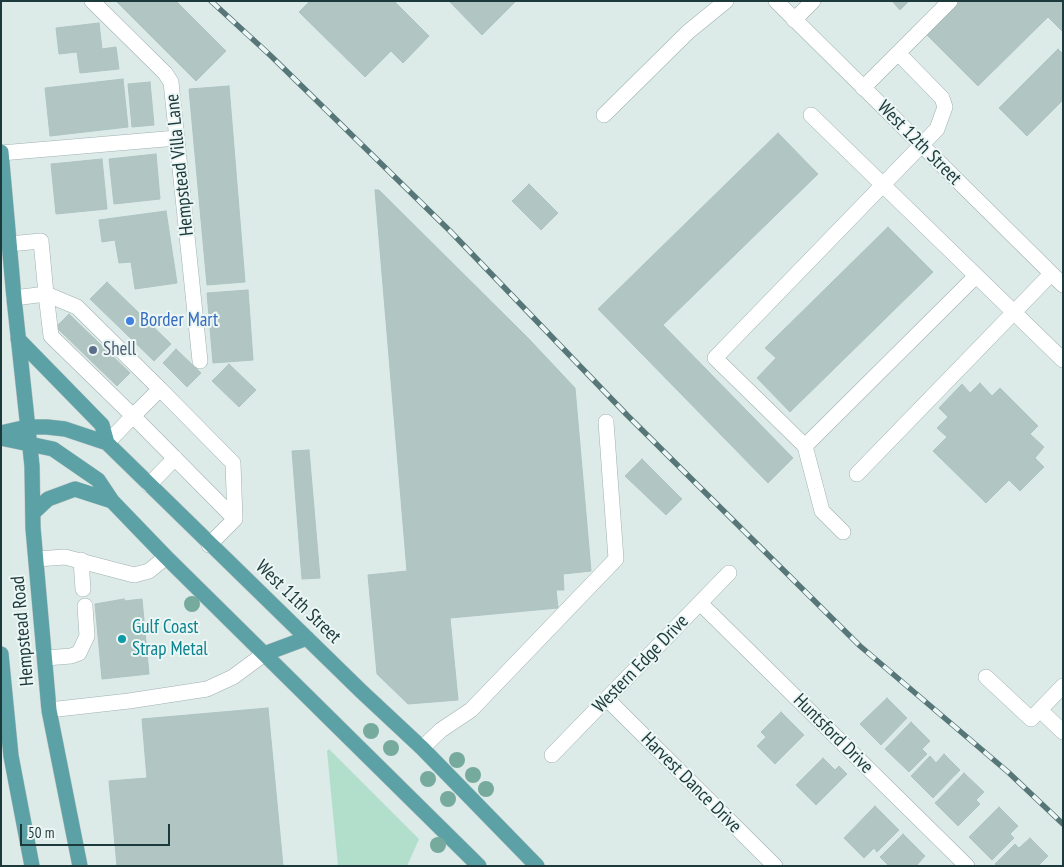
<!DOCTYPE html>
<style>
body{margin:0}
#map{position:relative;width:1064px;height:867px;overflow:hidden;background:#dceae8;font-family:"PT Sans Narrow",sans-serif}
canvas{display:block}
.frame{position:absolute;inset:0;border:2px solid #1c393b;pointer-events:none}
.scale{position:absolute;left:20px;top:824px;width:150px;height:22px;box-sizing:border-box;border:2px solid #1c393b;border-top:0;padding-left:6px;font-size:15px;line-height:18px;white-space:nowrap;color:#1c393b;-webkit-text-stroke:4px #ecf7f5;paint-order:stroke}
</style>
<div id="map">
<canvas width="1064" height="867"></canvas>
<div class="frame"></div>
<div class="scale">50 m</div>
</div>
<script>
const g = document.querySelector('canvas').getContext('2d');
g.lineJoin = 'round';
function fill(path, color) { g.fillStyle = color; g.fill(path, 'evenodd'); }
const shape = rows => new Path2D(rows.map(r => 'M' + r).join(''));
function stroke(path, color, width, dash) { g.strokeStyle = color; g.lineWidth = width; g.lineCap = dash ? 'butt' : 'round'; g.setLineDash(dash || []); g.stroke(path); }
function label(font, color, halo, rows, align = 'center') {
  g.font = font + ' "PT Sans Narrow",sans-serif'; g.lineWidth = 4; g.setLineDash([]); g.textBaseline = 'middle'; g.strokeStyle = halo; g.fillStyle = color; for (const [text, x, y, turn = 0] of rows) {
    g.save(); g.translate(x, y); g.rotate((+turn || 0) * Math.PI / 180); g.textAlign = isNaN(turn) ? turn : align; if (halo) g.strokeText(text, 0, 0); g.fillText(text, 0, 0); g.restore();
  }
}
fill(shape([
 [329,749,419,839,407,866,338,866,327,751]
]), '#b2dfcc');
const building = shape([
 [116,1,176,1,226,51,196,81,116,1],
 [310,1,394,1,429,36,403,63,391,51,365,77,299,12,310,1],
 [449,1,516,1,482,35,449,1],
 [892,1,909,1,900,10,892,1],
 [953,1,1063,1,1063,32,1048,17,978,86,923,31,953,1],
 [99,23,102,49,116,47,119,69,80,73,77,52,59,54,56,28,99,23],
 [1058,49,1063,54,1063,100,1027,136,999,108,1058,49],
 [123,79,128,127,50,136,45,88,123,79],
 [150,82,154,125,132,127,128,84,150,82],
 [229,86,245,282,207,285,189,89,229,86],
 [778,133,818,174,663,325,793,458,768,483,598,309,778,133],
 [156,154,160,199,114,204,109,159,156,154],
 [102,159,107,209,56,214,51,164,102,159],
 [529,184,558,213,541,230,512,201,529,184],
 [375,190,379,190,529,339,575,388,591,571,563,574,564,590,556,590,558,608,450,618,458,700,408,704,377,674,368,575,407,571,375,190],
 [166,211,177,283,135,289,131,262,119,263,115,240,102,242,99,220,166,211],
 [888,227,933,272,790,412,757,378,776,358,765,348,888,227],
 [107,282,171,344,154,361,90,299,107,282],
 [248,290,253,360,213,363,207,293,248,290],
 [69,314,130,373,117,386,56,327,69,314],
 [176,349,201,373,187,387,163,363,176,349],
 [229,364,256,390,239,407,212,381,229,364],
 [980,383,992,396,1000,388,1038,426,1030,434,1044,447,1035,458,1044,467,1020,491,1009,480,986,503,933,451,947,437,937,428,948,417,939,408,962,384,970,393,980,383],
 [309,450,320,578,302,579,292,451,309,450],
 [642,459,682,499,666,515,625,476,642,459],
 [124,599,124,601,142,599,149,674,102,679,95,604,124,599],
 [887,698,907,718,881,745,860,724,887,698],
 [268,708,283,866,117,866,109,781,147,778,142,719,268,708],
 [781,712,804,735,775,764,757,746,766,737,761,732,781,712],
 [911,722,930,741,922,749,927,754,909,772,885,749,911,722],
 [944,754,960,770,933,798,911,776,930,756,936,763,944,754],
 [823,758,835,770,839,766,847,774,816,805,796,785,823,758],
 [964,773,984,792,976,800,980,804,958,826,935,803,964,773],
 [875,806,899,830,877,852,874,848,864,858,844,838,875,806],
 [999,807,1018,826,1010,834,1014,838,992,860,969,837,999,807],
 [903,834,925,856,916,866,889,866,880,857,903,834],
 [1030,838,1048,856,1038,866,997,866,995,864,1015,844,1019,848,1030,838]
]);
fill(building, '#b1c5c2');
stroke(building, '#aec4c2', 1);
const minor = shape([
 [92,1,165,73,171,82,200,361],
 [776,1,1063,285],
 [794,20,813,1],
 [863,88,950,1],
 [604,115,688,32,726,1],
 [811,115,1063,360],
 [1,153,177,138],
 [9,244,41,241,46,294,77,307,160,389,133,416,51,336,46,294,14,298],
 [160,389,233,463,235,519],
 [107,443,133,416,235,519,209,545],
 [805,446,715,358,937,129,945,107,942,98,898,53],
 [857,474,1051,274],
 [149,485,175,458],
 [843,532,822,511,805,446,976,276],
 [37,559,65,557,134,575,149,571,166,557],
 [81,560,83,589],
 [700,603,967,866],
 [46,658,71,656,79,653,87,636,85,606],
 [986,677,1031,719,1063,686],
 [607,699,775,866],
 [49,710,129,701,207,689,233,677,264,654],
 [1040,710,1063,732],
 [422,748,441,730,471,710,616,559,606,422],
 [552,755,729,573]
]);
const major = shape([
 [1,152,14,298,32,466,33,528,49,710,80,866],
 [18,339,102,425,107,443],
 [1,433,27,427,47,427,65,429,107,443,361,691,422,748,537,866],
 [1,438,53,449,98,480,112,501,166,557,479,866],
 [33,513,48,499,75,489,112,501],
 [1,654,11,756,32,866],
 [264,654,307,638]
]);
stroke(minor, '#9fb1b1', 16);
stroke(major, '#bbc4c4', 16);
stroke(minor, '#fff', 15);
stroke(major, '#5ba1a5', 15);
const rail = shape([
 [211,1,271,56,450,231,627,415,860,646,1008,772,1063,824]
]);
stroke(rail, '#567677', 5.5);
stroke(rail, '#ecf7f5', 4, [11]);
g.fillStyle = '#76aa9c';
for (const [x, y] of [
 [192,604],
 [371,731],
 [391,748],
 [457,760],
 [473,775],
 [428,779],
 [486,789],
 [448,799],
 [438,845]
]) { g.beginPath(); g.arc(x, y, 8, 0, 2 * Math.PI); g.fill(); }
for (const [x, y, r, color] of [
 [130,321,5,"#3f7fe0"],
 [93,350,5,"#5c6f8a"],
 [122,639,5,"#0f9aa8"]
]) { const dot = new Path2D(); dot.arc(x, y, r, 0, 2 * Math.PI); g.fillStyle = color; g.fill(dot); stroke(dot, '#ecf7f5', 2); }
label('19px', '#1c393b', '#ecf7f5', [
 ["West 12th Street",919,143,45],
 ["Hempstead Villa Lane",180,165,-96],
 ["West 11th Street",298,602,44],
 ["Hempstead Road",23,631,-95],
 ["Western Edge Drive",641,664,-46],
 ["Huntsford Drive",833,734,45],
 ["Harvest Dance Drive",691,783,45]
]);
label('19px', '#366cbe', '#ecf7f5', [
 ["Border Mart",140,321]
], 'left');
label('19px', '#4e5e75', '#ecf7f5', [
 ["Shell",103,350]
], 'left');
label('19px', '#0d838f', '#ecf7f5', [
 ["Gulf Coast",132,628],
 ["Strap Metal",132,650]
], 'left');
</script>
